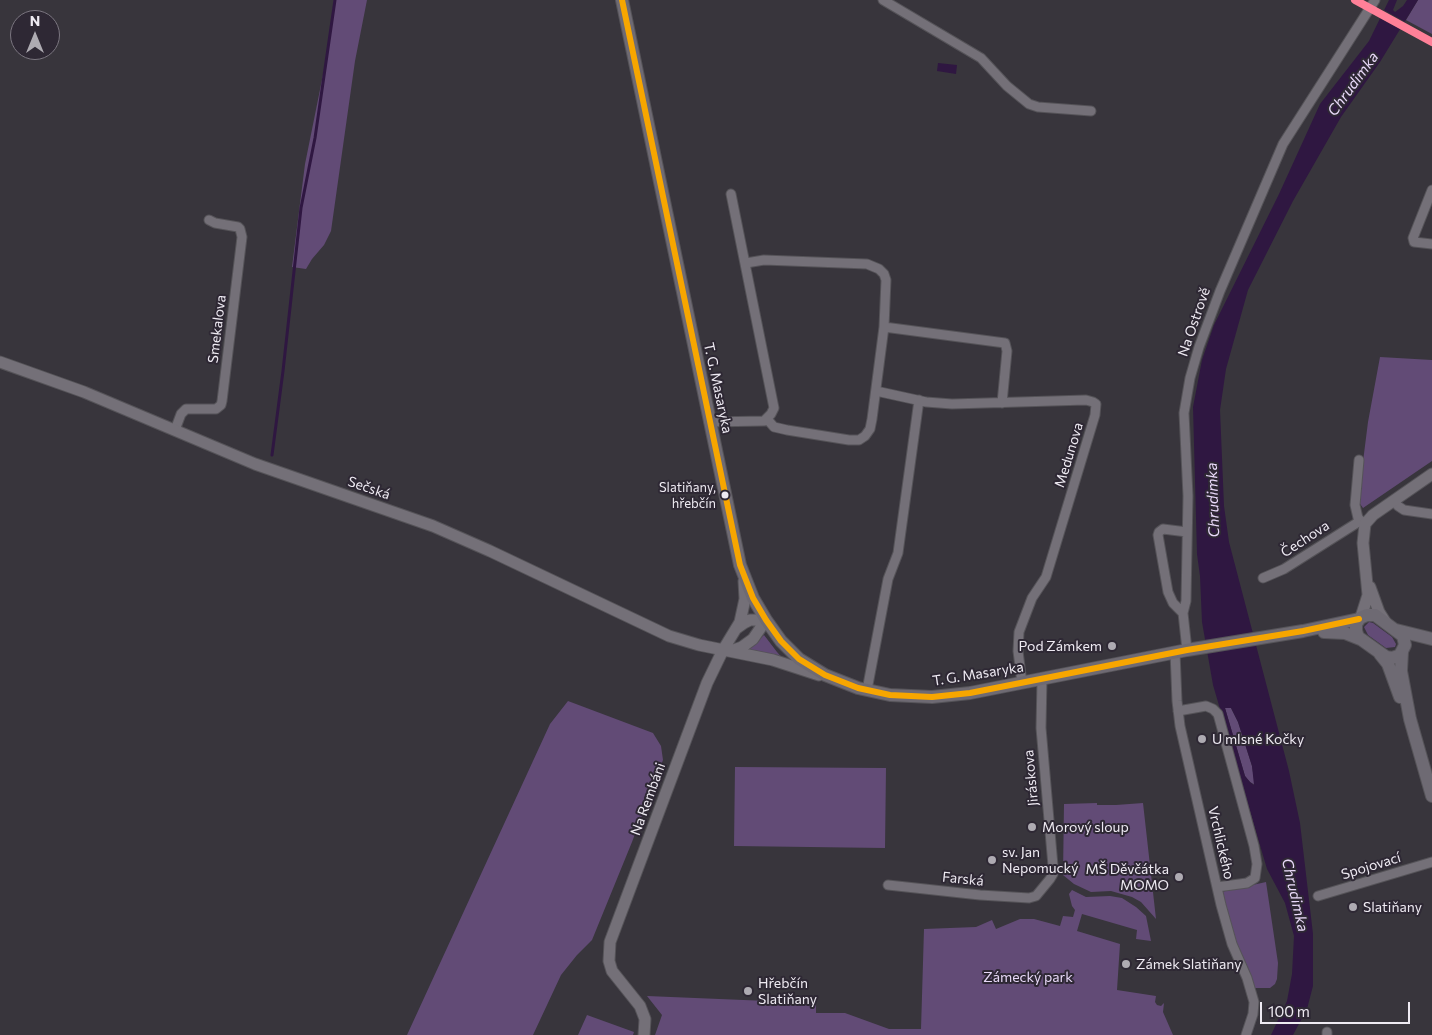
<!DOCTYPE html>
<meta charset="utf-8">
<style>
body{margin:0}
#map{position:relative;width:1432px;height:1035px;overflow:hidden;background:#38353c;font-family:Commissioner,sans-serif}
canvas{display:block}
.north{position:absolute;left:10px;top:10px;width:50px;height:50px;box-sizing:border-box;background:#2e2834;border:1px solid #7b7680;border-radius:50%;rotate:0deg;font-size:14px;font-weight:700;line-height:20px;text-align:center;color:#eeeaf2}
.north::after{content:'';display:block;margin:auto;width:18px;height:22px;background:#aeabb2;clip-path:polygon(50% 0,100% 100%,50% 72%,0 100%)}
.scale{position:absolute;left:1260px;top:1002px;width:150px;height:22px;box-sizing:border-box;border:2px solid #eeeaf2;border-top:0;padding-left:6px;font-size:15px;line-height:18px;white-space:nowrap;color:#eeeaf2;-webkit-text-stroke:4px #2e2834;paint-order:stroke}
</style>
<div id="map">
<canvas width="1432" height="1035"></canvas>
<div class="north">N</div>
<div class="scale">100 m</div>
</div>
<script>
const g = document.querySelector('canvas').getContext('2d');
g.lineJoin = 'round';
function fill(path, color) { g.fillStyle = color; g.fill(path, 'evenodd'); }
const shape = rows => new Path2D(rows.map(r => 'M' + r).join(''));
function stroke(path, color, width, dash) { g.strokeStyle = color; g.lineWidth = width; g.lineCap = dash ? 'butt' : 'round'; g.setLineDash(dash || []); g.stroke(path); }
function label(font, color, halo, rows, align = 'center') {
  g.font = font + ' Commissioner,sans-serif'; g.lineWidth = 4; g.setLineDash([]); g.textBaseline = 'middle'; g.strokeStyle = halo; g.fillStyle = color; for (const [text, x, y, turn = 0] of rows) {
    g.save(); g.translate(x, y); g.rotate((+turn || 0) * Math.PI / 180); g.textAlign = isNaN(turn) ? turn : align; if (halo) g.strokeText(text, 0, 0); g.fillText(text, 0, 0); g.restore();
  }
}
fill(shape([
 [334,0,367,0,355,61,331,231,324,245,312,259,306,269,292,267,305,164,326,60],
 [1418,0,1432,0,1432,34,1406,20],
 [1380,357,1432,360,1432,461,1363,508,1358,501,1368,422],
 [1369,622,1373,623,1392,637,1396,644,1395,647,1386,648,1368,635,1364,627],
 [764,635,777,652,784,660,746,651],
 [568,701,653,733,661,746,663,760,632,842,592,940,577,955,561,975,533,1035,407,1035,550,724],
 [1225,708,1231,708,1238,722,1252,766,1255,785,1250,782,1245,776],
 [735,767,886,768,885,848,734,846],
 [1097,803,1097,805,1116,805,1143,803,1156,919,1141,902,1132,897,1111,891,1091,892,1074,884,1063,875,1064,804],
 [1266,882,1278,963,1277,979,1275,984,1270,988,1254,988,1236,948,1221,892],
 [1072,890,1086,897,1110,896,1122,898,1136,907,1146,916,1151,941,1136,939,1137,930,1082,914,1077,931,1120,944,1117,990,1156,996,1155,1002,1157,1005,1161,1006,1164,1003,1163,1012,1173,1035,655,1035,662,1015,647,996,816,1003,816,1013,845,1013,889,1029,921,1029,924,929,976,927,992,920,996,929,1020,919,1034,919,1060,926,1063,916,1073,917,1075,910,1072,906,1069,894],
 [587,1015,634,1032,633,1035,578,1035]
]), '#624b76');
fill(shape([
 [1389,0,1397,0,1393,10,1395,12,1403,6,1407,0,1418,0,1380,62,1341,117,1293,201,1248,290,1226,369,1220,410,1224,506,1229,542,1289,771,1300,823,1313,934,1313,986,1307,1009,1293,1035,1271,1035,1287,1001,1292,974,1294,936,1285,903,1267,869,1213,685,1202,622,1200,576,1197,554,1193,407,1202,360,1214,325,1279,194,1320,104,1369,41],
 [1225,708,1231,708,1238,722,1252,766,1254,785,1250,782,1245,776],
 [938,63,957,65,956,74,937,71]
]), '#2f1741');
fill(shape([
 [1382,9,1407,23,1402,30,1378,17]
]), '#38353c');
stroke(shape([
 [272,455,283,371,301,208,315,138,335,0]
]), '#2f1741', 3);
const minor = shape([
 [883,0,981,58,1007,86,1029,104,1038,107,1091,111],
 [1432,190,1413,238,1414,242,1432,244],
 [746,263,764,260,867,264,879,269,884,274,886,280,884,327,872,419,870,429,865,436,859,440,849,440,787,430,774,427,767,419],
 [884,327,1005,343,1007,351,1002,403],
 [876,391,926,402,952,404,1086,400,1093,402,1096,404,1095,415,1046,577,1032,598,1019,632,1018,651,1022,683],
 [709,422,764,421,771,414,774,408,731,194],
 [175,430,181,414,186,409,216,409,221,405,222,401,242,237,240,229,238,227,215,223,209,220],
 [1359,460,1355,505,1358,518,1364,524],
 [1394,501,1398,506,1404,510,1432,514],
 [1263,578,1284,569,1360,521],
 [1183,613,1173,603,1168,592,1158,535,1159,532,1163,529,1187,532],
 [1187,650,1183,613,1186,601,1188,496,1184,413,1190,378,1199,347,1220,291,1283,144,1375,0],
 [1175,652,1177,701,1180,726,1221,905,1232,944,1247,978,1254,1002,1253,1014,1246,1035],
 [867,690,888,579,898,553,919,400],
 [1178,711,1206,706,1213,709,1218,714,1254,846,1257,864,1255,878,1247,883,1217,887],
 [888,885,980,895,1029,898,1036,896,1050,879,1053,874,1053,866,1041,728,1042,679],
 [1318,896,1432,862],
 [1327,1032,1327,1035]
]);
const tertiary = shape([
 [0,362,84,392,255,464,433,526,490,551,669,636,699,645,773,660,819,675],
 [1370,587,1379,612,1386,623],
 [1361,617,1368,595,1363,543,1365,524,1373,515,1432,474],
 [731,651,742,647,753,639,766,620,750,620,744,623,737,628],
 [644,1035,645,1019,640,1006,612,971,609,961,610,942,707,683,723,650,740,622,745,599,744,581]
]);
const secondary = shape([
 [622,0,740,565,753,598,766,620,781,641,799,659,825,675,858,688,890,695,932,697,970,693,1187,650,1303,631,1359,619],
 [1367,615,1375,615,1403,636,1405,645,1400,655,1392,658,1386,657,1358,637,1356,631,1356,624,1360,618,1367,615],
 [1396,630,1432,639],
 [1324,632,1345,633,1360,639],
 [1402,652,1401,671,1410,719,1432,796],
 [1380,654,1388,664,1400,697]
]);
stroke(minor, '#555358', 11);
stroke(tertiary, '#555358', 13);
stroke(secondary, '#555358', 14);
stroke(minor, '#747078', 9);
stroke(tertiary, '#747078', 11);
stroke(secondary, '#6e6a73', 12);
stroke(shape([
 [622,0,740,565,753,598,766,620,781,641,799,659,825,675,858,688,890,695,932,697,970,693,1187,650,1303,631,1359,619]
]), '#f7a600', 6);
stroke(shape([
 [1355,0,1432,42]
]), '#ff8098', 8);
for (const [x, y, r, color] of [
 [725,495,4.5,"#eeeaf2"],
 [1112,646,5,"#aeabb2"],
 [1202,739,5,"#aeabb2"],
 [1032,827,5,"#aeabb2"],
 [992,860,5,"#aeabb2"],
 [1179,877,5,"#aeabb2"],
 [1353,907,5,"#aeabb2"],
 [1126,964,5,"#aeabb2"],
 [748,991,5,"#aeabb2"]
]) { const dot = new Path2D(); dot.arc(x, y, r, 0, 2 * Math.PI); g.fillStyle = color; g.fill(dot); stroke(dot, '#2e2834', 2); }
label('13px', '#eeeaf2', '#2e2834', [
 ["Slatiňany,",716,488],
 ["hřebčín",716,504]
], 'right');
label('14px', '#eeeaf2', '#2e2834', [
 ["Na Ostrově",1194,322,-71],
 ["Smekalova",217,329,-83],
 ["T. G. Masaryka",718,388,78],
 ["Medunova",1069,455,-73],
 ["Sečská",369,488,19],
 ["Čechova",1305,539,-33],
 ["T. G. Masaryka",978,674,-9],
 ["Jiráskova",1031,778,-95],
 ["Na Rembáni",648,799,-70],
 ["Vrchlického",1221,843,77],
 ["Spojovací",1371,866,-17],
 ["Farská",963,879,6]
]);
label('14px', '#eeeaf2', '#2e2834', [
 ["Pod Zámkem",1102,646,"right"],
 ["U mlsné Kočky",1212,739],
 ["Morový sloup",1042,827],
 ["sv. Jan",1002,852],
 ["Nepomucký",1002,868],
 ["MŠ Děvčátka",1169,869,"right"],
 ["MOMO",1169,885,"right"],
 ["Slatiňany",1363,907],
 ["Zámek Slatiňany",1136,964],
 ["Hřebčín",758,983],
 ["Slatiňany",758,999]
], 'left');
label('14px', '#e7d8f7', '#2e2834', [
 ["Zámecký park",1028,977]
]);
label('italic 15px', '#e9d9f9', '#2e2834', [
 ["Chrudimka",1353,84,-54],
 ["Chrudimka",1213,500,-92],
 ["Chrudimka",1295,895,77]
]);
</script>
